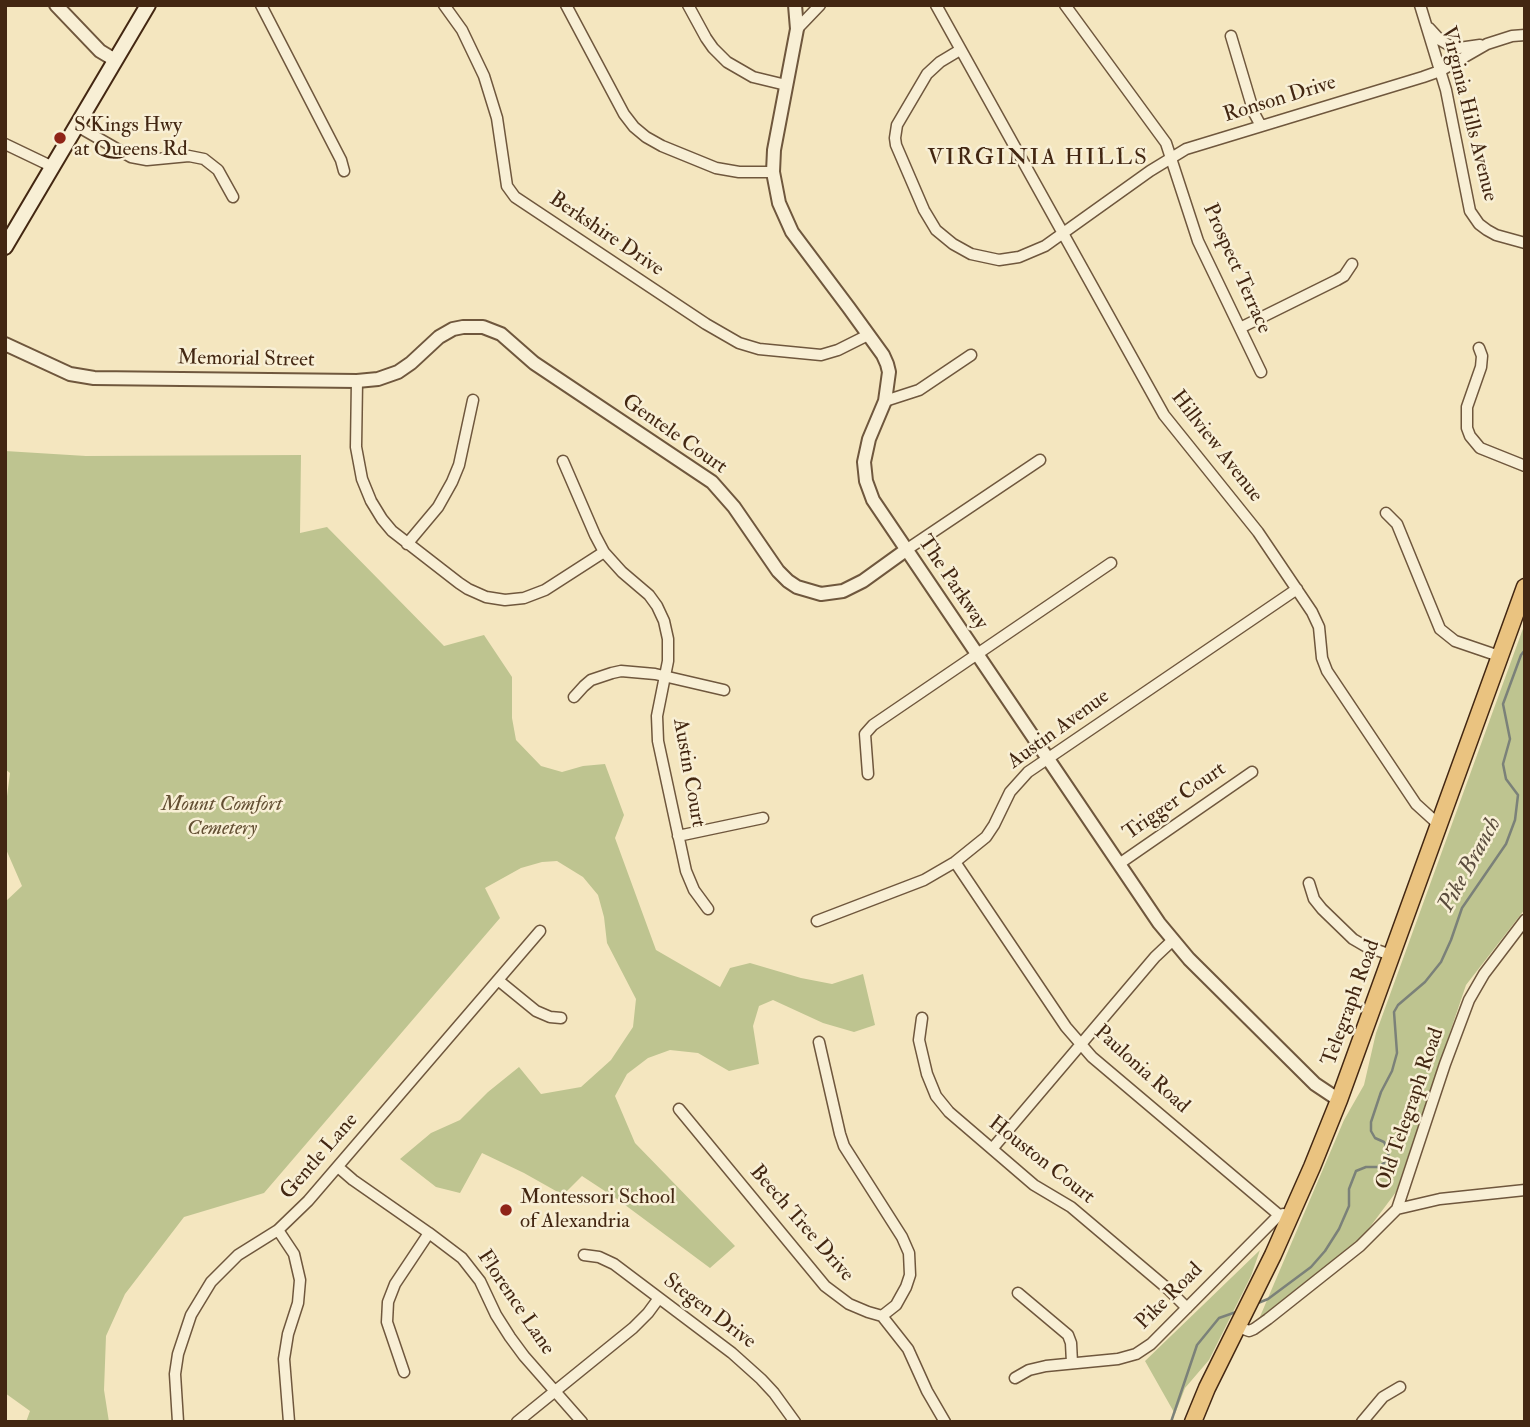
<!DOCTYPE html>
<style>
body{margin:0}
#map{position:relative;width:1530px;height:1427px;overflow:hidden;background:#f4e6bf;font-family:"IM FELL Double Pica",serif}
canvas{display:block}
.frame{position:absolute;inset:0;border:7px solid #432712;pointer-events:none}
</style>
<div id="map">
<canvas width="1530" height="1427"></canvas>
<div class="frame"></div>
</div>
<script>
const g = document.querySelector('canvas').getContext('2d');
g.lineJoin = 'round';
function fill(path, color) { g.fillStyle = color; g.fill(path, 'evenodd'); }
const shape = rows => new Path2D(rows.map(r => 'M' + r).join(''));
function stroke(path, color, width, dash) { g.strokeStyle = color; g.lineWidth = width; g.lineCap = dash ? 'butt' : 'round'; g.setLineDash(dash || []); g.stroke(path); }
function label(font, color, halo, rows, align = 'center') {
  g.font = font + ' "IM FELL Double Pica",serif'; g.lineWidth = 5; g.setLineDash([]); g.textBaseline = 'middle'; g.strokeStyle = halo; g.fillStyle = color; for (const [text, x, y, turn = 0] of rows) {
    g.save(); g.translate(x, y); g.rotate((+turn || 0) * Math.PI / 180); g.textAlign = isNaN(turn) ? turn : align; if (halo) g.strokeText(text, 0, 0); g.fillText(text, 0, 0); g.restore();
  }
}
fill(shape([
 [5,451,86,456,301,455,300,533,327,527,444,646,484,635,512,677,512,718,516,740,541,766,562,772,583,766,605,764,624,815,615,838,656,950,720,987,730,968,750,963,801,978,832,984,863,974,875,1025,854,1032,823,1023,773,1000,759,1006,753,1026,759,1064,729,1071,698,1053,670,1050,648,1058,627,1074,615,1096,635,1143,735,1246,710,1268,617,1199,582,1176,563,1195,524,1173,482,1153,460,1193,436,1187,400,1159,431,1133,460,1120,488,1092,519,1067,541,1094,581,1087,611,1060,633,1027,636,999,607,943,604,917,598,895,583,877,557,861,542,862,521,868,485,888,500,918,264,1193,184,1217,125,1294,106,1336,104,1390,109,1422,26,1422,30,1411,5,1393,5,902,22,886,5,847,5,812,10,773,5,769],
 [1525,623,1525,909,1466,985,1396,1192,1361,1239,1282,1302,1256,1326,1344,1120,1364,1085,1376,1033],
 [1260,1250,1251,1276,1209,1360,1185,1388,1175,1414,1145,1361]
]), '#bec490');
stroke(shape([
 [1258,1303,1268,1299,1311,1267,1325,1251,1339,1229,1349,1206,1349,1189,1356,1171,1366,1167,1378,1167,1387,1161,1389,1152,1384,1142,1375,1138,1371,1131,1371,1122,1381,1092,1392,1071,1397,1053,1394,1012,1398,1005,1425,982,1441,962,1451,940,1462,908,1506,844,1515,820,1518,795,1506,779,1503,764,1510,739,1503,704,1521,655,1525,650],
 [1171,1422,1197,1345,1219,1318,1239,1311]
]), '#7b8179', 2.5);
const minor = shape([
 [261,5,341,160,344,171],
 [444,5,462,30,484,76,497,118,507,186,515,197,706,324,739,343,759,349,821,355,838,350,868,335],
 [566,5,624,114,634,127,646,137,662,146,716,168,739,172,773,172],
 [688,5,706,38,713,48,727,62,753,77,786,85],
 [936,5,1164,415,1258,532,1312,612,1319,627,1322,658,1327,671,1416,804,1438,824],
 [1065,5,1166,143,1198,241,1261,372],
 [1420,5,1446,90,1470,211,1479,224,1487,230,1496,235,1525,243],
 [1429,28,1440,40,1452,47,1459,48,1480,45],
 [797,29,820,5],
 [1231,36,1254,113,1261,126],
 [960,50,940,62,927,74,897,125,895,138,896,145,924,210,936,230,953,244,971,254,999,260,1019,257,1045,246,1150,171,1186,149,1423,77,1440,71,1487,44,1512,36,1525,35],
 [77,126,131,157,147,160,189,156,204,159,218,170,233,197],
 [5,144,53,167],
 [1240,328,1337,280,1344,276,1352,264],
 [1479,348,1482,356,1481,367,1467,407,1467,428,1470,436,1480,448,1525,466],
 [357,381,356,447,362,479,371,501,382,519,392,531,459,583,468,589,486,597,505,600,524,598,545,590,604,552],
 [885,401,919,390,971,355],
 [563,461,595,535,604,552,622,572,649,595,657,606,664,621,668,639,668,661,657,716,658,741,686,871,694,890,708,909],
 [1386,513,1397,524,1440,629,1455,641,1499,656],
 [407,544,438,507,452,482,459,465,473,400],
 [906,550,1040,460],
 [574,697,584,686,591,680,612,673,621,671,655,674,724,690],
 [868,774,865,734,873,725,1111,563],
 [678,836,763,818],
 [955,862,1066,1027,1092,1057,1279,1215],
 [1119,864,1252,772],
 [1309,883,1314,899,1322,909,1353,939,1365,946,1391,955],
 [817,921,924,880,955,862,986,837,994,825,1010,792,1028,772,1297,589],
 [498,980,536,1011,550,1017,561,1018],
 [922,1018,919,1040,927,1074,936,1096,949,1112,1034,1185,1071,1207,1168,1289,1187,1308],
 [819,1042,840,1134,844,1146,902,1237,909,1253,910,1275,906,1287,896,1305,882,1316],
 [679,1109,825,1286,849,1304,868,1312,882,1316,908,1349,927,1391,945,1422],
 [992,1149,1155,957,1173,940],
 [338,1167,353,1180,429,1233,462,1258,480,1281,496,1315,510,1337,524,1356,582,1422],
 [1397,1209,1440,1199,1525,1190],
 [278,1230,294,1254,300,1280,298,1303,288,1334,284,1359,289,1422],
 [584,1255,599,1257,614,1264,732,1353,761,1379,774,1393,795,1422],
 [1018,1293,1068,1335,1071,1343,1072,1363],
 [1238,1327,1249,1331,1254,1329,1268,1319,1360,1246,1397,1209,1445,1064,1469,1000,1484,974,1525,920],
 [404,1372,387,1322,388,1302,395,1284,429,1233],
 [1015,1378,1029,1370,1046,1366,1118,1359,1136,1354,1151,1344,1279,1215,1283,1214],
 [178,1422,175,1374,178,1354,191,1315,211,1282,238,1255,278,1230,308,1201,540,931],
 [517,1422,633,1328,648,1313,659,1298],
 [1362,1422,1383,1397,1400,1387]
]);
const tertiary = shape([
 [56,5,100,51,115,60],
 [795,5,797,29,774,150,773,172,779,203,792,232,849,308,883,355,887,364,889,372,885,401,869,439,864,462,866,481,873,500,1159,923,1189,959,1315,1084,1339,1100],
 [5,344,70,374,94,378,357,381,378,379,398,372,411,363,439,337,453,329,463,327,483,327,501,334,534,363,712,482,734,507,778,571,788,581,797,587,821,594,843,591,863,581,906,550]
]);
const secondary = shape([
 [5,247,148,5]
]);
const primary = shape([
 [1193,1422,1207,1388,1273,1255,1312,1167,1339,1100,1525,587]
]);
stroke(minor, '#6f573d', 13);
stroke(tertiary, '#6f573d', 16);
stroke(secondary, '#432712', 18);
stroke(primary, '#432712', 19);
stroke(minor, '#f8efd5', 10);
stroke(tertiary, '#f8efd5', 12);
stroke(secondary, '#f8efd5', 14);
stroke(primary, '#eac380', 16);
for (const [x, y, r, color] of [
 [60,138,7,"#8f2418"],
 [506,1210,7,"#8f2418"]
]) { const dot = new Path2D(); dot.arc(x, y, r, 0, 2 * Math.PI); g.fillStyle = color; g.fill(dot); stroke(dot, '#f8efd5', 2.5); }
label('21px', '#432712', '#f8efd5', [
 ["Ronson Drive",1280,100,-17],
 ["Virginia Hills Avenue",1468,114,76],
 ["Berkshire Drive",606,235,34],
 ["Prospect Terrace",1236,269,66],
 ["Memorial Street",246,360,1],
 ["Gentele Court",674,435,35],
 ["Hillview Avenue",1216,447,52],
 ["The Parkway",952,583,56],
 ["Austin Avenue",1059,730,-36],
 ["Austin Court",688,773,80],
 ["Trigger Court",1175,802,-35],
 ["Telegraph Road",1352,1003,-70],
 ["Paulonia Road",1141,1070,42],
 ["Old Telegraph Road",1411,1109,-71],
 ["Gentle Lane",320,1157,-49],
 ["Houston Court",1041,1161,38],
 ["Beech Tree Drive",801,1224,49],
 ["Pike Road",1170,1297,-45],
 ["Florence Lane",515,1303,56],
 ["Stegen Drive",709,1312,37]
]);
label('21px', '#432712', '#f8efd5', [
 ["S Kings Hwy",74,126],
 ["at Queens Rd",74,150],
 ["Montessori School",520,1198],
 ["of Alexandria",520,1222]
], 'left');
label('italic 21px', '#624e32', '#f8efd5', [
 ["Mount Comfort",222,805],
 ["Cemetery",222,829]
]);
g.letterSpacing = '2px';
label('23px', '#432712', '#f8efd5', [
 ["VIRGINIA HILLS",1038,159]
]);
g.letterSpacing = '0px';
label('italic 23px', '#5a4c3d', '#f8efd5', [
 ["Pike Branch",1471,865,-61]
]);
</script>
